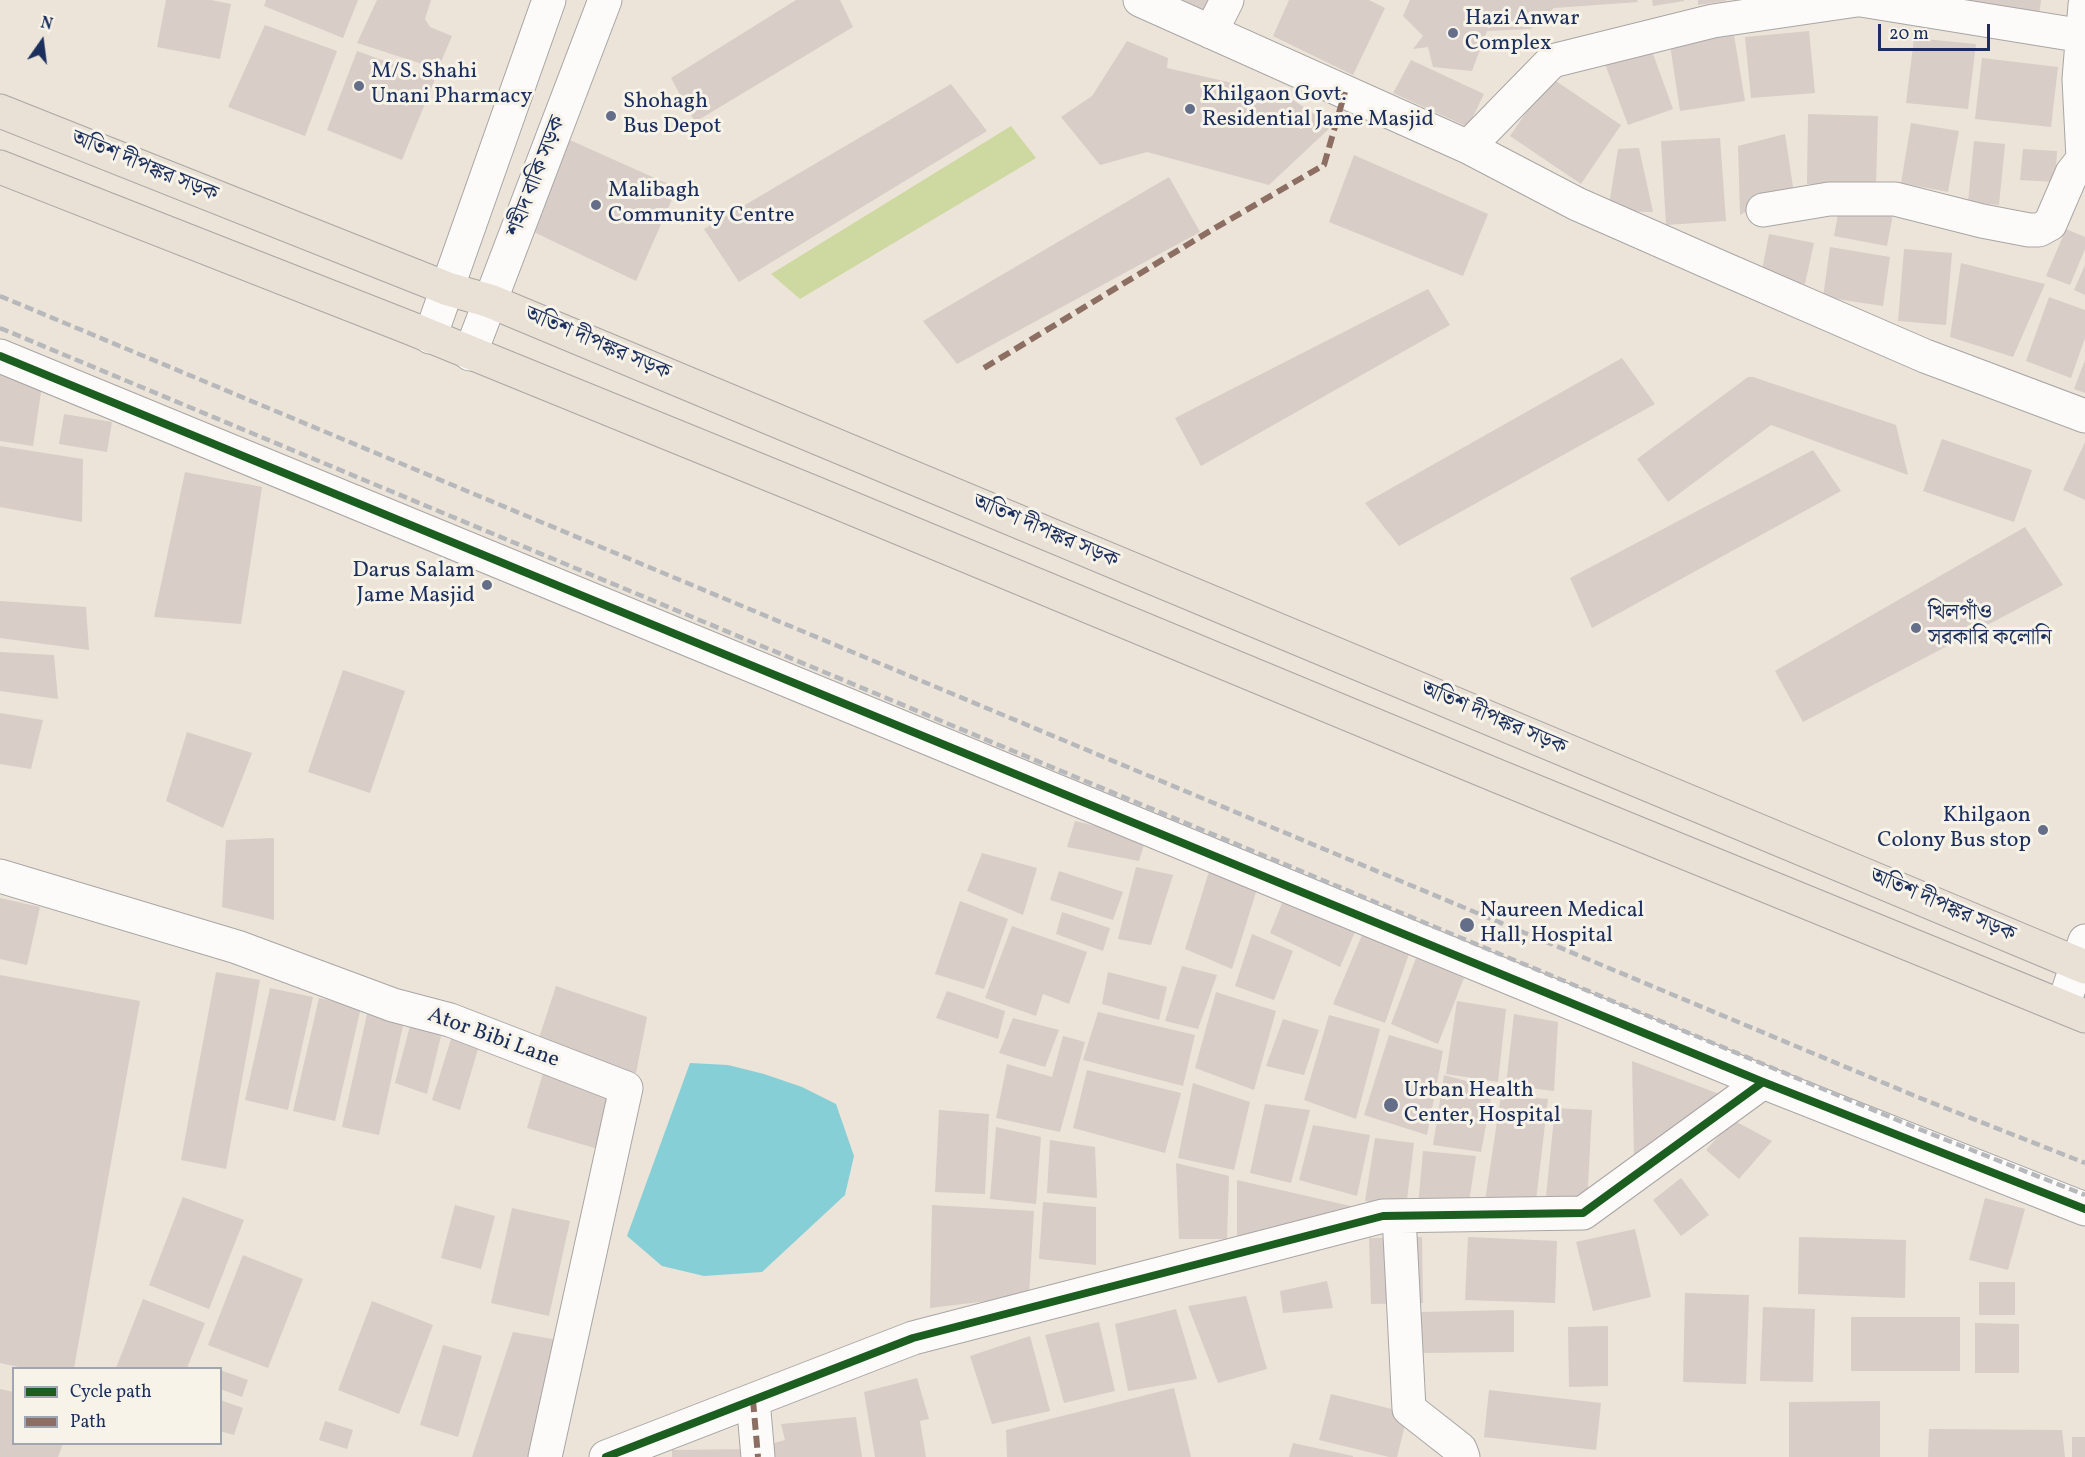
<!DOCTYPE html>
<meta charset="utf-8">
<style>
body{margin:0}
#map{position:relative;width:2085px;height:1457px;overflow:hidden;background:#ece4d8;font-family:Vollkorn,serif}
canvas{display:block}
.legend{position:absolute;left:12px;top:1367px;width:210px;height:78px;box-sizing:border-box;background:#f7f3e8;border:2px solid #9fa5b1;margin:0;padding:8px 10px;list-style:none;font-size:18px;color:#1b2f5e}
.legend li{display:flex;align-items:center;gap:12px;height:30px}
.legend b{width:30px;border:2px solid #9fa5b1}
.north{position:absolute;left:12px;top:12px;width:60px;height:60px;-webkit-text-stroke:4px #f7f3e8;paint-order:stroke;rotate:14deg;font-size:16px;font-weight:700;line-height:24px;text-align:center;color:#1b2f5e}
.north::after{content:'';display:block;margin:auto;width:21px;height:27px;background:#1b2f5e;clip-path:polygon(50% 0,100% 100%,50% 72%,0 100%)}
.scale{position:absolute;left:1878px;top:24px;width:112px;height:27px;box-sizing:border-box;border:3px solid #1b2f5e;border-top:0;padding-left:8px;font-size:18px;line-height:21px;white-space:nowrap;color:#1b2f5e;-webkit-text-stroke:4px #f7f3e8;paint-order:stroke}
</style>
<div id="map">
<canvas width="2085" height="1457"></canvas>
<ul class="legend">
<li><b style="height:8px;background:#1b5e20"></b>Cycle path</li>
<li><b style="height:8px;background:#8d6e63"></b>Path</li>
</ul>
<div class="north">N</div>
<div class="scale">20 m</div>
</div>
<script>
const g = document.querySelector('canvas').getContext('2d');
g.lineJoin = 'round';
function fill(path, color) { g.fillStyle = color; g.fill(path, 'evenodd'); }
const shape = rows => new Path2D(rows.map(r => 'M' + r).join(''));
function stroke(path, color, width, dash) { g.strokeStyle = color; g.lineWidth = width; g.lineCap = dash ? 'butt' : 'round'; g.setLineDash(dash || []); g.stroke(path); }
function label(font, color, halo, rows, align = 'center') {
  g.font = font + ' Vollkorn,"Noto Serif Bengali",serif'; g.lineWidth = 6; g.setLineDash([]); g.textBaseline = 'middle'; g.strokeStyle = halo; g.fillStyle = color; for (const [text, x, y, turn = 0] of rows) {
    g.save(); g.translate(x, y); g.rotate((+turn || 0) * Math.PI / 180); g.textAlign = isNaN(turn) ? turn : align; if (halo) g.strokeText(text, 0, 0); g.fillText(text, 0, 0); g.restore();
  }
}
fill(shape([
 [1011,126,1036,158,800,299,771,274]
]), '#ced8a1');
fill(shape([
 [690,1063,728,1065,764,1074,802,1087,836,1104,854,1156,845,1195,762,1272,704,1276,662,1266,627,1236]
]), '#86cfd6');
fill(shape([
 [166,0,211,0,231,4,220,59,157,47],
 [266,0,358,0,343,38,264,6],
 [377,0,431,0,425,19,430,27,452,36,438,69,357,43],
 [796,0,840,0,853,27,695,122,671,78],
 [1183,0,1212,0,1206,13],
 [1289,0,1369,0,1385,8,1353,75,1273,36],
 [1410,0,1637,0,1638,2,1554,8,1531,29,1487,31,1472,71,1433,67,1428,47,1413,49,1423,36,1403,16],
 [1652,0,1684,0,1684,1,1653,6],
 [1698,0,1726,0,1726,1,1698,5],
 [1938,0,2041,0,2039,16],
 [265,25,337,51,305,136,228,107],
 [1809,31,1815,93,1751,98,1745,37],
 [1734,35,1745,101,1680,111,1670,45],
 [1914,38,1976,44,1968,109,1906,103],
 [1648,40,1673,109,1628,125,1602,56],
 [1127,41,1168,58,1167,68,1228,82,1293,100,1332,126,1269,185,1147,152,1100,165,1061,117,1092,96],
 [357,51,435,79,402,160,327,130],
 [1982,58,2058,67,2051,127,1975,119],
 [1411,60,1484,94,1468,127,1393,93],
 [1550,77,1621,125,1581,184,1510,136],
 [951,84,987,131,739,282,704,229],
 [1808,114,1878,116,1876,186,1807,184],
 [1911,123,1959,131,1948,192,1901,183],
 [552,132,677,188,636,281,515,223],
 [1785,134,1793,187,1740,215,1738,146],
 [1720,138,1726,221,1666,225,1661,141],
 [1974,141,2005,144,1999,205,1968,202],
 [1639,148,1653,212,1608,211,1618,149],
 [2023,149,2057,151,2055,182,2020,180],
 [1354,155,1488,214,1463,276,1329,222],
 [1169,177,1200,232,957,364,923,321],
 [1840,204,1893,214,1887,246,1834,236],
 [2066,229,2085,237,2085,249,2070,285,2046,276],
 [1769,234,1814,243,1805,284,1761,275],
 [1830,247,1890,257,1883,306,1823,297],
 [1904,249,1952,253,1946,325,1898,321],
 [1961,263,2045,284,2013,357,1950,337],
 [2085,265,2085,295,2074,290],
 [1428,289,1450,325,1201,466,1175,418],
 [2049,297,2085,310,2085,338,2071,378,2026,361],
 [1622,358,1655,404,1399,546,1365,503],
 [2085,360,2085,393,2074,389],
 [0,361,43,379,33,446,0,441],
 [1748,377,1753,377,1896,425,1908,475,1771,425,1668,502,1637,459],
 [64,414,112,422,107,452,59,444],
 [1942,439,2032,470,2014,522,1923,491],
 [2085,442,2085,500,2063,490],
 [0,446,83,459,82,522,0,507],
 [1813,450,1841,491,1592,628,1570,578],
 [185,472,262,487,241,624,154,617],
 [2025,527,2063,585,1803,722,1775,671],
 [0,601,86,607,89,650,0,638],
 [0,652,54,655,58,699,0,691],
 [343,670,405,691,370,793,308,772],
 [0,713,43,720,31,769,0,764],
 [187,732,252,753,223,828,166,801],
 [1075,821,1146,838,1139,861,1067,847],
 [274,838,274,920,222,907,226,840],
 [982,853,1037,868,1023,915,967,891],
 [1136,867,1173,875,1151,945,1118,939],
 [1210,868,1258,886,1232,969,1185,949],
 [1059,871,1123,892,1113,920,1050,900],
 [0,898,40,907,27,965,0,959],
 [960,901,1008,919,984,989,935,974],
 [1282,903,1355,932,1340,967,1270,933],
 [1062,912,1110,928,1103,951,1056,934],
 [1012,926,1087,952,1069,1004,1043,994,1036,1016,985,998],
 [1252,934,1293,951,1274,1000,1235,986],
 [1362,935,1409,954,1385,1023,1333,1004],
 [1416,958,1464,978,1438,1044,1391,1024],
 [1182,966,1217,975,1198,1029,1165,1021],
 [216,972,260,980,226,1169,181,1160],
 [1108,972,1167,987,1159,1020,1102,1004],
 [0,975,140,1001,74,1368,23,1368,0,1363],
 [556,986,647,1017,636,1073,537,1044],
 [270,988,313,997,288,1110,245,1100],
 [947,991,1005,1011,998,1039,936,1018],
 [1216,992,1276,1011,1254,1090,1195,1068],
 [319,998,361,1007,335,1121,293,1111],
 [1457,1001,1506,1009,1498,1082,1446,1074],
 [1098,1012,1195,1035,1183,1086,1083,1060],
 [367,1014,404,1021,379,1135,342,1127],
 [1514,1014,1558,1022,1554,1091,1506,1085],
 [1329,1015,1380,1029,1356,1119,1304,1100],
 [1013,1018,1059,1030,1045,1067,999,1053],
 [1283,1019,1319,1030,1304,1075,1266,1066],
 [410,1026,441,1036,427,1094,395,1083],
 [1389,1035,1443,1051,1427,1135,1364,1115],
 [1063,1036,1085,1042,1060,1132,996,1118,1007,1064,1052,1077],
 [451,1039,478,1049,460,1110,432,1100],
 [1632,1061,1722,1095,1634,1158],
 [545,1066,616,1087,598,1149,527,1128],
 [1087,1070,1181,1093,1165,1153,1073,1128],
 [1444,1075,1493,1088,1481,1152,1433,1145],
 [1193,1083,1250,1102,1234,1170,1178,1158],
 [1501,1095,1548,1099,1535,1209,1485,1201],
 [1265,1104,1310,1110,1291,1183,1250,1173],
 [1555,1108,1592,1110,1587,1204,1545,1206],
 [939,1110,989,1114,985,1194,935,1192],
 [1733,1120,1772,1141,1739,1179,1706,1150],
 [1313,1125,1370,1135,1357,1196,1299,1180],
 [996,1127,1041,1137,1036,1204,990,1199],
 [1375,1138,1414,1143,1406,1208,1365,1201],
 [1050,1140,1095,1147,1097,1198,1047,1193],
 [1423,1151,1476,1156,1468,1209,1418,1206],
 [1176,1163,1229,1176,1227,1239,1179,1239],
 [1681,1178,1709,1215,1681,1236,1653,1200],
 [1237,1180,1368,1210,1237,1243],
 [183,1197,244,1220,209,1309,149,1285],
 [1985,1198,2025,1209,2008,1270,1969,1260],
 [1043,1202,1096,1207,1096,1265,1039,1259],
 [455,1205,495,1216,481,1269,441,1258],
 [932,1205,1034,1211,1029,1296,930,1308],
 [512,1208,570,1221,549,1316,491,1303],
 [1635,1229,1651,1297,1593,1311,1576,1242],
 [1422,1237,1423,1303,1371,1304,1369,1238],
 [1468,1237,1557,1241,1555,1303,1465,1300],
 [1799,1237,1906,1240,1905,1298,1798,1294],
 [243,1255,303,1279,268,1368,208,1345],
 [1327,1281,1333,1308,1283,1313,1280,1291],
 [1979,1282,2015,1282,2015,1315,1979,1315],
 [1685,1293,1749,1295,1746,1384,1683,1382],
 [1246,1296,1267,1369,1218,1383,1188,1306],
 [143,1299,205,1323,187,1368,116,1368],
 [372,1301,433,1325,399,1414,338,1390],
 [1763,1307,1815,1309,1813,1382,1760,1381],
 [1176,1309,1197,1379,1128,1391,1115,1324],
 [1514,1310,1514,1352,1420,1353,1420,1312],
 [1851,1317,1960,1317,1960,1371,1851,1371],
 [1099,1322,1115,1391,1064,1403,1045,1335],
 [1975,1323,2019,1324,2019,1373,1975,1373],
 [1608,1326,1608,1386,1569,1387,1568,1327],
 [513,1332,558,1340,529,1457,472,1457],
 [1030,1336,1050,1411,992,1424,970,1356],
 [443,1345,482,1356,458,1437,420,1425],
 [220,1370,248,1380,242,1397,220,1389],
 [917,1378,929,1419,920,1421,926,1457,875,1457,864,1392],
 [1174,1388,1191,1457,1007,1457,1006,1430],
 [0,1389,14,1392,14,1444,63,1444,58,1457,0,1457],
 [1489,1390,1601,1403,1596,1450,1484,1437],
 [1331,1394,1408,1413,1397,1457,1389,1457,1319,1440],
 [220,1400,243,1408,234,1435,220,1431],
 [1880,1401,1880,1457,1789,1457,1789,1402],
 [856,1417,862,1457,774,1457,774,1443,785,1440,781,1424],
 [325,1421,353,1430,347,1449,319,1440],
 [1929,1429,2062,1430,2065,1457,1928,1457],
 [2072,1437,2085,1437,2085,1457,2072,1457],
 [1293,1443,1353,1456,1353,1457,1289,1457],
 [747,1449,747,1457,672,1457,672,1450]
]), '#d9cdc8');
const minor = shape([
 [1140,0,1468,147,1552,61,1713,21,1857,0],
 [1861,0,2083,36],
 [2085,5,2079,79,2083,159,2085,160],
 [1211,32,1227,0],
 [1468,147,1577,204,1720,267,1925,356,2085,416],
 [1763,210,1829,199,1895,199,1982,221,2029,230,2039,230,2050,224,2072,173,2083,159],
 [0,356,1763,1082,2085,1209],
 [0,876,237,947,393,1005,450,1020,626,1088,545,1457],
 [2063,1006,2085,941],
 [1399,1216,1409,1409,1460,1449,1463,1457],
 [753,1400,758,1457],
 [606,1457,913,1338,1383,1216,1583,1213,1763,1082]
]);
const tertiary = shape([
 [430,337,549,0],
 [470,354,605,0]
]);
const primary = shape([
 [0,111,448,289,490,301,2085,967],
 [0,167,410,328,815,493,1495,775,2085,1016]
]);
stroke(minor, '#a8a6a5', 35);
stroke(tertiary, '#a8a6a5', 35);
stroke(primary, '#a8a6a5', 35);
stroke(minor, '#fcfbf9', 33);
stroke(tertiary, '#fcfbf9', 33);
stroke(primary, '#e9e1d5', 33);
stroke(shape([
 [0,296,1920,1098,2085,1163],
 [0,328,1914,1127,2085,1195]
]), '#b6b8bb', 4.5, [9, 4.5]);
stroke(shape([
 [984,368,1215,228,1324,165,1345,92],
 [753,1400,758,1457]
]), '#8d6e63', 6, [12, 6]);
stroke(shape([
 [0,356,1763,1082,2085,1209],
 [606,1457,913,1338,1383,1216,1583,1213,1763,1082]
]), '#1b5e20', 8);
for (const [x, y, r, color] of [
 [1453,33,6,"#646e89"],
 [359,86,6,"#646e89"],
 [1190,109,6,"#646e89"],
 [611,116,6,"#646e89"],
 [596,205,6,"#646e89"],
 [487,585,6,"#646e89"],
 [1916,628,6,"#646e89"],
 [2043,830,6,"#646e89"],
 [1467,925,8,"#646e89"],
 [1391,1105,8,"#646e89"]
]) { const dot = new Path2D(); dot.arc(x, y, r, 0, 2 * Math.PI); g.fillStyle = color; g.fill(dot); stroke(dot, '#f7f3e8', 2); }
label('22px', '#1b2f5e', '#f7f3e8', [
 ["Hazi Anwar",1465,20],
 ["Complex",1465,45],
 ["M/S. Shahi",371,73],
 ["Unani Pharmacy",371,98],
 ["Khilgaon Govt.",1202,96],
 ["Residential Jame Masjid",1202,121],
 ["Shohagh",623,103],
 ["Bus Depot",623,128],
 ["Malibagh",608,192],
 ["Community Centre",608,217],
 ["Darus Salam",475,572,"right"],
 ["Jame Masjid",475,597,"right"],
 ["খিলগাঁও",1928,615],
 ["সরকারি কলোনি",1928,640],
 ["Khilgaon",2031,817,"right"],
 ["Colony Bus stop",2031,842,"right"],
 ["Naureen Medical",1480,912],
 ["Hall, Hospital",1480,937],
 ["Urban Health",1404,1092],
 ["Center, Hospital",1404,1117]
], 'left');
label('22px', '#1b2f5e', '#f7f3e8', [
 ["অতিশ দীপঙ্কর সড়ক",144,168,22],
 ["শহীদ বাকি সড়ক",538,177,-69],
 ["অতিশ দীপঙ্কর সড়ক",597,345,23],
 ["অতিশ দীপঙ্কর সড়ক",1045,533,23],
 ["অতিশ দীপঙ্কর সড়ক",1493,720,23],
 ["অতিশ দীপঙ্কর সড়ক",1942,907,23],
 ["Ator Bibi Lane",493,1039,20]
]);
</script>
